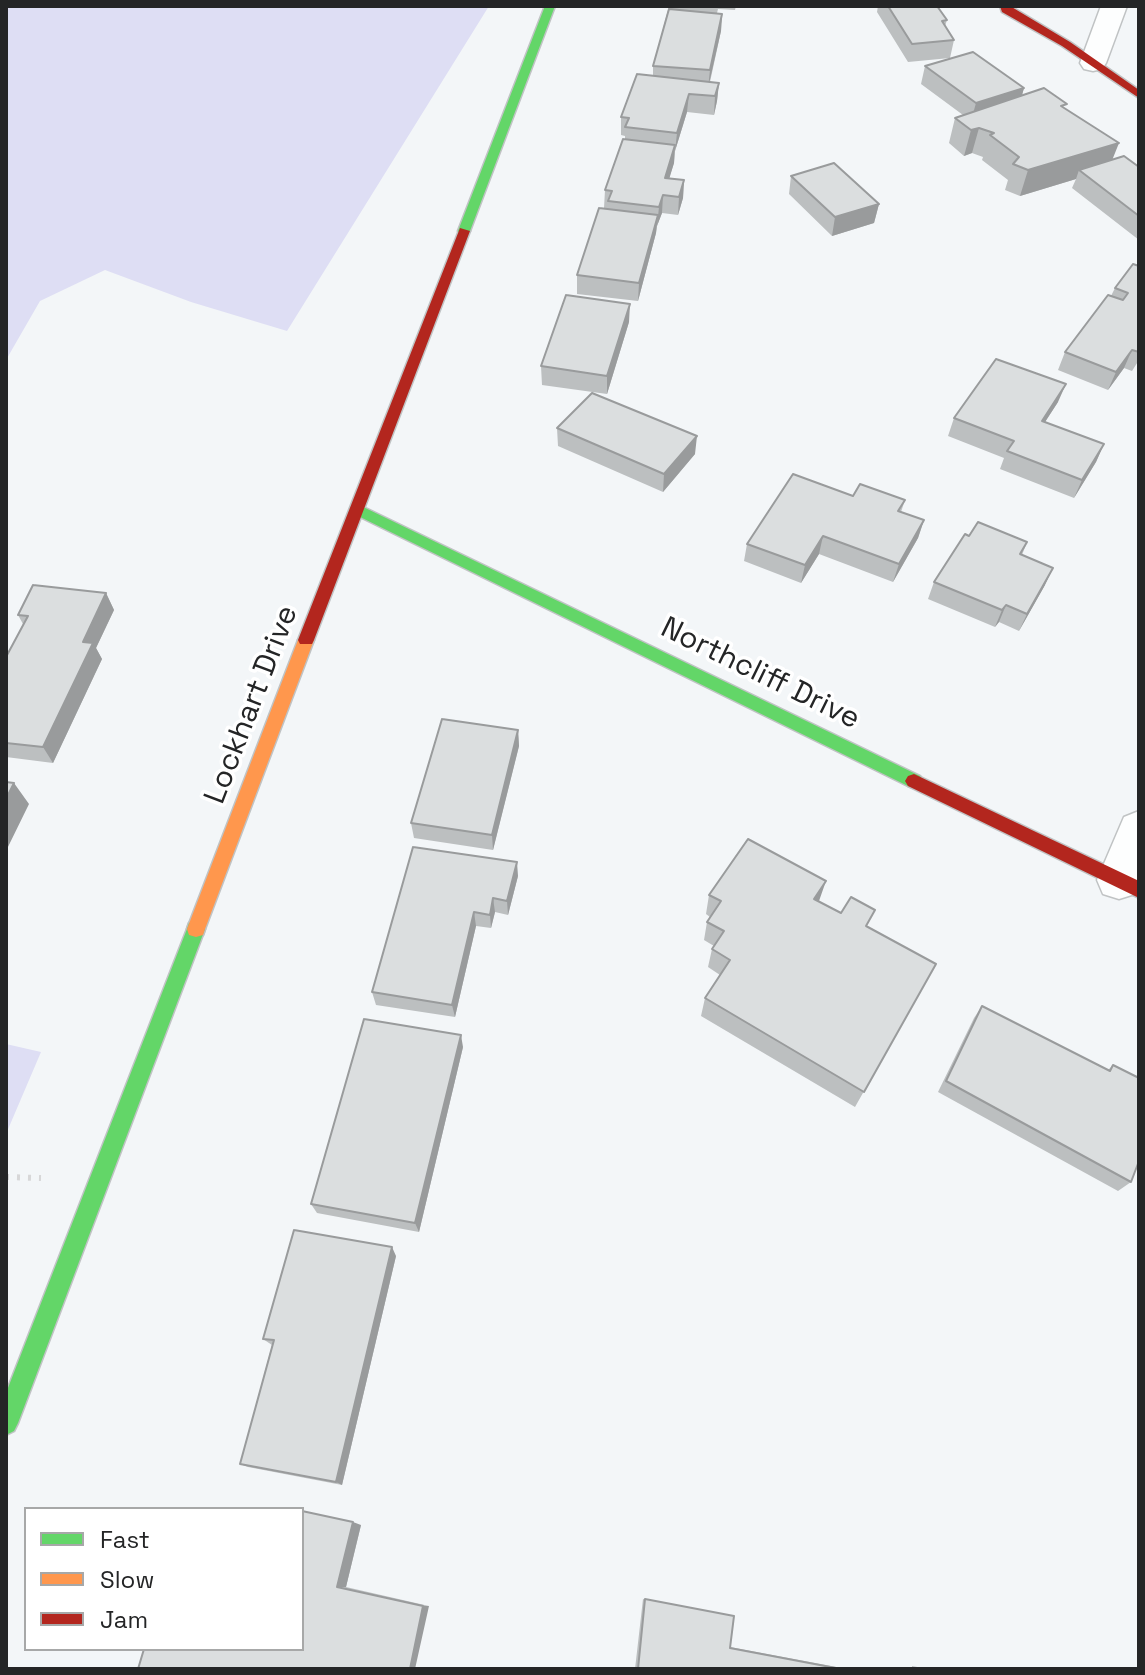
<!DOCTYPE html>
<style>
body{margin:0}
#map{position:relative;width:1145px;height:1675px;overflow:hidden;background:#f3f6f8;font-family:"Space Grotesk",sans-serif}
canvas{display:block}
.frame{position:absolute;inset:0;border:8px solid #242526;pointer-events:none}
.legend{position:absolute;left:24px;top:1507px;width:280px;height:144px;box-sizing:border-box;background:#fff;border:2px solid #a7a8a8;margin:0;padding:10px 14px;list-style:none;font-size:24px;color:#242526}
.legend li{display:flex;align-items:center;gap:16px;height:40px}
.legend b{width:40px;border:2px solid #a7a8a8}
</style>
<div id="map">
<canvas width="1145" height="1675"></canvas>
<div class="frame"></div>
<ul class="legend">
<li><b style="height:10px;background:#63d668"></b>Fast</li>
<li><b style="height:10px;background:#ff974d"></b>Slow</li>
<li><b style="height:10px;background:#b3261e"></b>Jam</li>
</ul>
</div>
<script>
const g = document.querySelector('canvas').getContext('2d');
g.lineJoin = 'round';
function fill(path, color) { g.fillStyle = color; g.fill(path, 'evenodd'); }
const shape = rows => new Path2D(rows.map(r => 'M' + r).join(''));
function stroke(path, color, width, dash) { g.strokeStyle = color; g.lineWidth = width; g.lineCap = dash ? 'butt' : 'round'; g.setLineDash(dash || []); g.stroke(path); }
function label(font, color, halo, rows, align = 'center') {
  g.font = font + ' "Space Grotesk",sans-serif'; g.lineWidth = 7; g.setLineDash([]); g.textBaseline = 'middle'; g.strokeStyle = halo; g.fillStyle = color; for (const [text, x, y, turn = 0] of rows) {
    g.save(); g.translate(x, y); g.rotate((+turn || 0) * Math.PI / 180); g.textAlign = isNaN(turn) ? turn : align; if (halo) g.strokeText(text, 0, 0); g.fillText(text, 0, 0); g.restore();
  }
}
fill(shape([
 [6,6,489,6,287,331,191,302,105,270,40,301,6,360],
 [6,1044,41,1052,6,1134]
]), '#dedef4');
const street = shape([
 [1101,6,1127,6,1106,63,1102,69,1093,71,1084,69,1080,63,1101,6],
 [1139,811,1139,885,1135,894,1119,899,1103,894,1097,880,1124,817,1139,811]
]);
const fast = shape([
 [545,6,555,6,470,231,460,234,458,231,545,6],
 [357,504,920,776,923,781,920,786,914,788,908,786,352,513,350,509,357,504],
 [196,921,203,923,205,929,18,1423,14,1431,6,1435,6,1393,187,929,189,923,196,921]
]);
const slow = shape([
 [306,634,314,640,205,929,203,935,196,937,189,935,187,929,298,640,306,634]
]);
const jam = shape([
 [1000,6,1010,6,1070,42,1139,90,1139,98,1062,46,1002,12,1000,6],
 [460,228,470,231,314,640,312,644,300,644,298,640,460,228],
 [914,774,1139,881,1139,898,908,786,905,781,908,776,914,774]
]);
stroke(street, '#c0c3c4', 3);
stroke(fast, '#c0c3c4', 3);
stroke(slow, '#c0c3c4', 3);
stroke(jam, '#c0c3c4', 3);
stroke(shape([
 [6,1177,41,1178]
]), '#d7d7d8', 6, [3, 8]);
fill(street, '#fdfefe');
fill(fast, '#63d668');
fill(slow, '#ff974d');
fill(jam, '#b3261e');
fill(shape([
 [669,6,736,6,735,10,718,9,717,13,722,14,721,31,710,82,719,83,717,101,714,115,687,112,675,151,674,163,669,178,684,180,683,198,678,215,662,213,657,226,656,233,638,301,577,294,577,275,608,210,604,208,605,190,625,139,625,136,621,135,621,117,653,76,653,66],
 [878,6,937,6,947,20,945,26,954,40,950,58,908,62,877,12],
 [925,66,1024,88,1022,95,1065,109,1113,159,1139,167,1139,240,1072,188,1076,179,1020,196,1005,190,1008,180,982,160,983,157,972,153,964,156,949,143,955,118,963,115,921,84],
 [791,176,879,204,874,223,832,236,789,194],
 [1139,266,1139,360,1132,371,1124,368,1108,390,1058,370,1065,352,1111,296,1115,288],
 [629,322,607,394,542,385,541,366],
 [1058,402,1045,422,1104,444,1096,462,1074,498,1000,469,1004,458,948,436,954,418],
 [557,428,695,454,663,492,558,446],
 [853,496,905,500,901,512,924,520,918,538,893,582,819,554,801,583,744,561,747,544],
 [969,536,1027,542,1022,555,1045,585,1019,631,999,622,995,627,928,599,934,582],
 [106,593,114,610,96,648,102,659,53,763,6,757,6,657,23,624,18,615],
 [518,730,519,746,493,850,414,838,411,823],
 [518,876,508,915,495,912,491,928,476,926,455,1017,376,1005,372,992],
 [709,895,818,902,936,964,855,1107,701,1016,705,998,720,975,708,967,712,949,714,946,704,940,707,922,710,917,706,914],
 [982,1006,1108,1070,1113,1065,1131,1182,1118,1191,938,1092,974,1018],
 [463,1047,419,1232,317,1213,311,1204],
 [396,1256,342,1485,248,1467,240,1464,272,1345,263,1339],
 [361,1525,346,1587,429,1606,144,1649],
 [643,1599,734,1616,730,1647,847,1669,635,1669],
 [912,1666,928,1669,912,1669]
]), '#bcbfc0');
fill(shape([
 [722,14,721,31,708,88,710,70],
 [719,83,717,101,714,115,715,96],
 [1024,88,1019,106,971,121,976,103],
 [689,94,687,112,675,151,677,133],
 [979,128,972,153,964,156,971,130],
 [1119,143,1109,168,1079,170,1076,179,1020,196,1028,170],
 [675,145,674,163,664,196,665,178],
 [684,180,683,198,678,215,679,197],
 [663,195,662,213,657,226,659,207],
 [879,204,874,223,832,236,835,217],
 [658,215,656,233,638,301,639,283],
 [630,304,629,322,607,394,607,376],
 [1132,350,1124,368,1108,390,1116,372],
 [1066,384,1058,402,1034,439,1042,421],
 [697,436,695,454,663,492,664,474],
 [1104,444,1096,462,1074,498,1082,480],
 [924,520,918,538,893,582,899,564],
 [823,536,819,554,801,583,805,565],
 [1053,568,1045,585,1019,631,1027,614],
 [106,593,114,610,96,648,102,659,53,763,43,747,83,642],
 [1006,605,999,622,995,627,1002,610],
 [518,730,519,746,493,850,492,835],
 [14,783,29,804,6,851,6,799],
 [517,862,518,876,508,915,507,901],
 [826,881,819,901,807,919,814,899],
 [493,898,495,912,491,928,490,915],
 [474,912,476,926,455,1017,452,1005],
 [461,1035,463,1047,419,1232,415,1223],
 [392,1247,396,1256,342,1485,336,1482],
 [353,1522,361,1525,346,1587,337,1587],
 [423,1606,429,1606,415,1669,410,1669]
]), '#999b9c');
const building = shape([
 [888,6,937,6,947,20,942,21,954,40,912,44,888,6],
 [669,9,722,14,710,70,653,66,669,9],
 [973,52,1024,88,976,103,925,66,973,52],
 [637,74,719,83,715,96,689,94,677,133,625,127,629,118,621,117,637,74],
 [1044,88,1067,104,1061,106,1119,143,1028,170,1013,164,1019,157,990,135,994,133,979,128,971,130,955,118,1044,88],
 [623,139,675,145,665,178,684,180,679,197,663,195,659,207,608,201,612,191,605,190,623,139],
 [1124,156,1139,167,1139,216,1079,170,1124,156],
 [834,163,879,204,835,217,791,176,834,163],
 [599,208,658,215,639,283,577,275,599,208],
 [1133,264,1139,266,1139,352,1132,350,1116,372,1065,352,1108,295,1123,300,1128,293,1115,288,1133,264],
 [566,295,630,304,607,376,541,366,566,295],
 [996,359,1066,384,1042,421,1104,444,1082,480,1007,451,1014,441,954,418,996,359],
 [592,393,697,436,664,474,557,428,592,393],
 [793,474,853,496,860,484,905,500,898,511,924,520,899,564,823,536,805,565,747,544,793,474],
 [978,522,1027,542,1020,554,1053,568,1027,614,1006,605,1002,610,934,582,965,534,969,536,978,522],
 [33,585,106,593,83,642,93,643,43,747,6,743,6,657,28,616,18,615,33,585],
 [442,719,518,730,492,835,411,823,442,719],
 [6,782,14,783,6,799,6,782],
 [748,839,826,881,814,899,841,913,851,897,875,910,866,926,936,964,864,1092,705,998,730,960,712,949,724,931,707,922,721,901,709,895,748,839],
 [413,847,517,862,507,901,493,898,490,915,474,912,452,1005,372,992,413,847],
 [982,1006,1110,1071,1113,1065,1139,1078,1139,1161,1131,1182,946,1081,982,1006],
 [364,1019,461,1035,415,1223,311,1204,364,1019],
 [294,1230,392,1247,336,1482,240,1464,274,1340,263,1339,294,1230],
 [302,1511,353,1522,337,1587,423,1606,410,1669,138,1669,144,1649,302,1649,302,1511],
 [645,1599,734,1616,730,1648,841,1669,638,1669,645,1599]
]);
fill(building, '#dbdedf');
stroke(building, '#999b9c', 2);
label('30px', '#242526', '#fff', [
 ["Northcliff Drive",760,674,26],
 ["Lockhart Drive",252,705,-69]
]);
</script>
